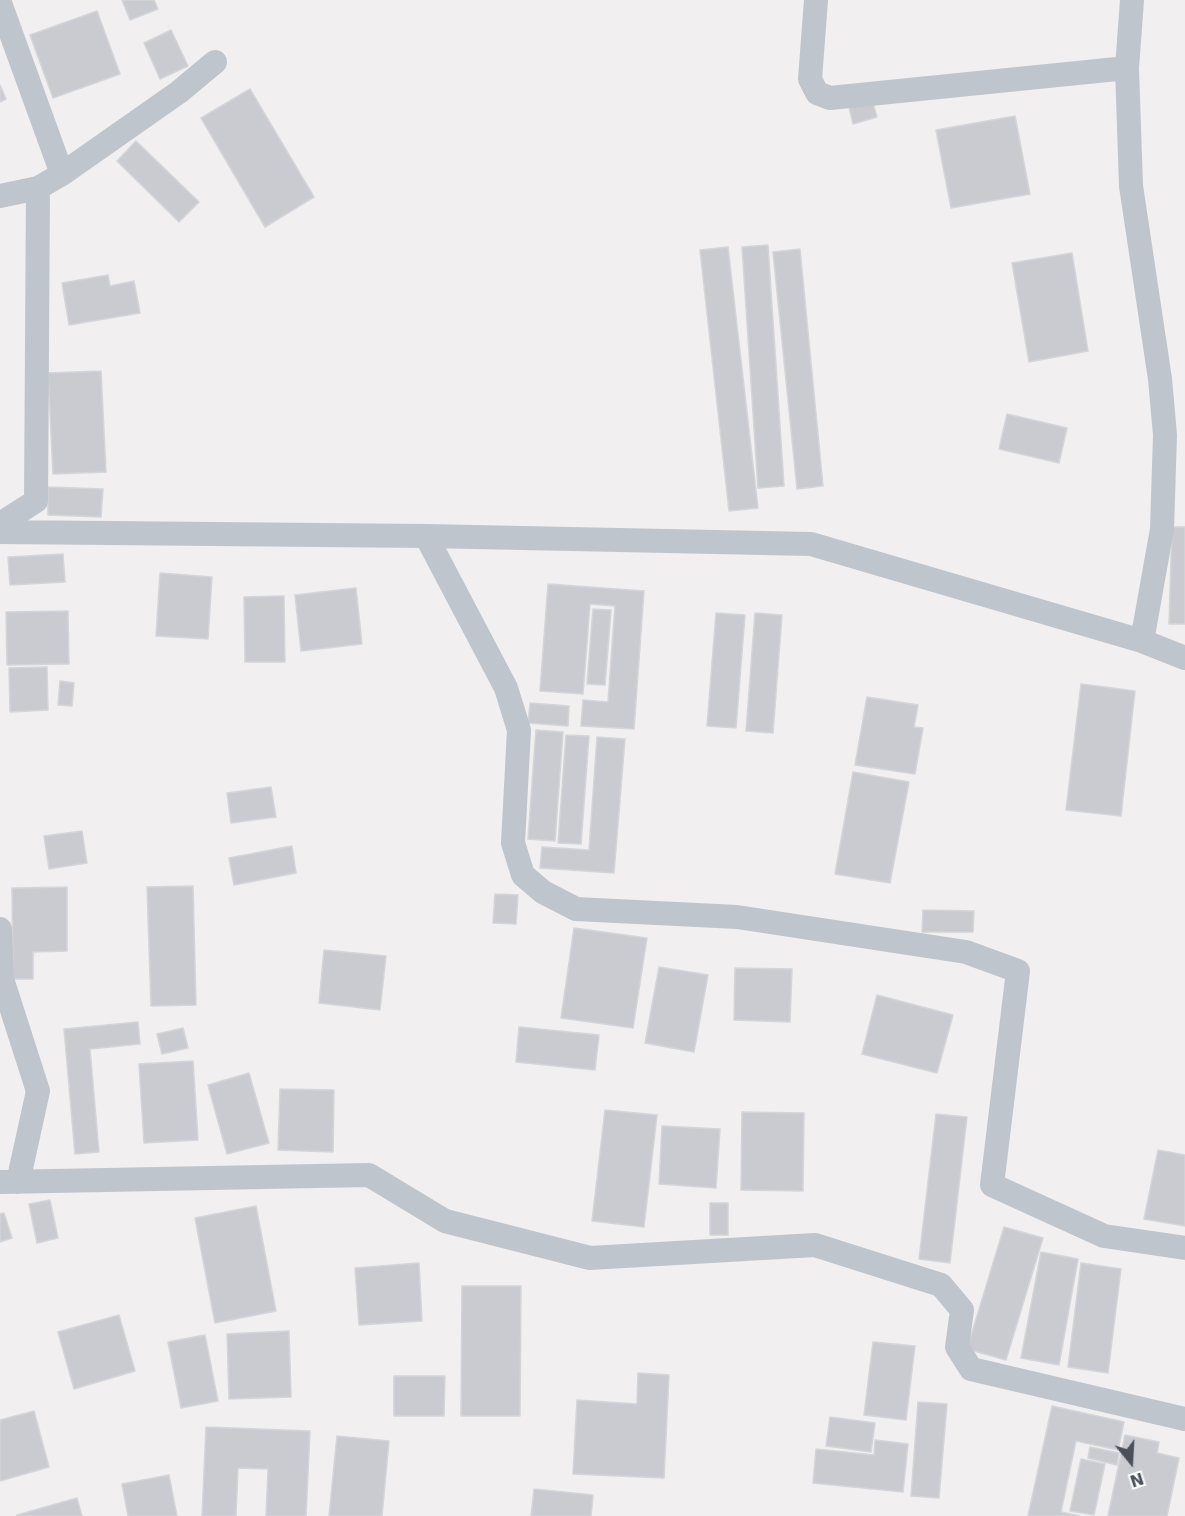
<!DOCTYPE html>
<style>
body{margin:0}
#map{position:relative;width:1185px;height:1516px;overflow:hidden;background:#f1efef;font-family:"DejaVu Sans",sans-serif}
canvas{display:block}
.north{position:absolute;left:1101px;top:1432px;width:60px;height:60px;-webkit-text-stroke:4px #fff;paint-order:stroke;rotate:162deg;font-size:16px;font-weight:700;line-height:24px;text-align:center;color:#49505a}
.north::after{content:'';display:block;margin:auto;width:21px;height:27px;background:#49505a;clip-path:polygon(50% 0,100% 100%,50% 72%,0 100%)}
</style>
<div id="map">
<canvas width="1185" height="1516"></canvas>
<div class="north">N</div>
</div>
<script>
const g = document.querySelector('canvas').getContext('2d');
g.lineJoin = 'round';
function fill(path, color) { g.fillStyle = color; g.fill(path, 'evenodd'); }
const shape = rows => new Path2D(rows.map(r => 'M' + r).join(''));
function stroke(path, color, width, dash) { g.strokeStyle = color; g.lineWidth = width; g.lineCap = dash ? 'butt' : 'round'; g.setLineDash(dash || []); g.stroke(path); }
const building = shape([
 [122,0,154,0,158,9,130,20,122,0],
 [97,11,120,74,53,98,30,35,97,11],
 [171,30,188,66,160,79,144,43,171,30],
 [0,85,6,99,0,102,0,85],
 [250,89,314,197,265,227,201,118,250,89],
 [871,97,877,117,853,124,848,103,871,97],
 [1015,116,1030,194,951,208,936,130,1015,116],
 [136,141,199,202,179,222,117,161,136,141],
 [768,245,784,486,758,488,742,247,768,245],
 [728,247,758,508,729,511,700,250,728,247],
 [800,249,823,486,797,489,773,252,800,249],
 [1072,253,1088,351,1029,362,1012,263,1072,253],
 [108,275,110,286,134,281,140,313,69,325,62,283,108,275],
 [101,371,106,472,53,474,48,373,101,371],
 [1007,414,1067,428,1059,463,999,449,1007,414],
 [48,487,103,489,101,517,48,515,48,487],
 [1172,527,1185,527,1185,624,1169,624,1172,527],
 [63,554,65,582,10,585,8,557,63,554],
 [160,573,212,577,208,639,156,636,160,573],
 [548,584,644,591,634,729,581,726,583,700,608,702,615,606,590,604,583,694,540,691,548,584],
 [356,588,362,644,301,651,295,595,356,588],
 [284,596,285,662,245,662,244,597,284,596],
 [593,609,611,610,605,685,587,684,593,609],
 [68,611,69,664,7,665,6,612,68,611],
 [716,613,745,615,736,728,707,726,716,613],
 [755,613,782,615,773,733,746,731,755,613],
 [47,667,48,710,10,712,9,668,47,667],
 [60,681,74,683,72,706,58,705,60,681],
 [1081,684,1135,691,1121,816,1066,810,1081,684],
 [867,697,918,705,914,727,923,728,915,774,855,765,867,697],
 [530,703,569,706,568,726,528,723,530,703],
 [536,730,563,732,555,841,528,839,536,730],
 [566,735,589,736,581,844,558,843,566,735],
 [597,737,625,739,614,873,540,868,542,847,589,850,597,737],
 [853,772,909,782,890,883,835,874,853,772],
 [271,787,276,817,231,823,227,793,271,787],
 [82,831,87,863,49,869,44,836,82,831],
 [292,846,296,873,234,885,229,858,292,846],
 [193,886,196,1005,151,1006,147,887,193,886],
 [67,887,67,951,33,952,33,979,13,979,12,888,67,887],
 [495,894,518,895,516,924,493,923,495,894],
 [923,910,974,911,973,932,922,932,923,910],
 [574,928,647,938,633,1028,561,1018,574,928],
 [324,950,386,956,380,1010,319,1003,324,950],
 [659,967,708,975,694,1052,645,1043,659,967],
 [735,968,792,969,790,1022,734,1020,735,968],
 [877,995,953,1015,937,1073,862,1054,877,995],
 [138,1022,140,1044,90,1049,99,1152,75,1154,64,1029,138,1022],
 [519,1027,599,1035,595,1070,516,1062,519,1027],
 [183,1028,188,1048,162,1054,157,1034,183,1028],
 [193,1061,198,1140,144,1143,139,1064,193,1061],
 [249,1073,269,1143,227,1154,208,1085,249,1073],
 [280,1089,334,1090,333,1152,278,1150,280,1089],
 [605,1110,657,1115,644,1227,592,1221,605,1110],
 [742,1112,804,1113,803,1191,741,1190,742,1112],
 [936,1114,967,1117,950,1263,919,1259,936,1114],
 [662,1126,720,1129,716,1188,659,1184,662,1126],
 [1158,1150,1185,1155,1185,1226,1144,1219,1158,1150],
 [50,1200,58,1238,37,1243,29,1204,50,1200],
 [710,1203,728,1203,728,1235,710,1235,710,1203],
 [256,1206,276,1311,215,1323,195,1218,256,1206],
 [4,1213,12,1238,0,1242,0,1214,4,1213],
 [1004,1227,1043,1238,1006,1360,967,1349,1004,1227],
 [1041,1252,1078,1259,1059,1365,1021,1358,1041,1252],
 [419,1263,422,1321,359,1325,355,1268,419,1263],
 [1081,1263,1121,1269,1108,1373,1068,1367,1081,1263],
 [462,1286,521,1286,520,1416,461,1416,462,1286],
 [119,1315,135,1371,74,1389,58,1332,119,1315],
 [289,1331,291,1397,229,1399,227,1334,289,1331],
 [205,1335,218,1401,181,1408,168,1342,205,1335],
 [873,1342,915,1346,906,1420,864,1415,873,1342],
 [638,1373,669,1375,664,1478,573,1474,577,1400,637,1404,638,1373],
 [394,1376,445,1376,444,1416,394,1416,394,1376],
 [918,1402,947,1404,939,1498,911,1496,918,1402],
 [1052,1406,1124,1422,1118,1450,1076,1441,1061,1512,1080,1516,1028,1516,1052,1406],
 [34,1411,49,1467,0,1481,0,1420,34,1411],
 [830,1417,875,1423,871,1452,826,1446,830,1417],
 [206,1427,310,1431,306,1516,266,1516,268,1469,238,1468,236,1516,202,1516,206,1427],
 [1125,1435,1159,1442,1157,1453,1179,1458,1167,1516,1108,1516,1125,1435],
 [337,1436,389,1441,382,1516,329,1516,337,1436],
 [875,1440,908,1444,903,1492,813,1483,816,1449,874,1455,875,1440],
 [1090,1447,1119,1453,1117,1465,1088,1458,1090,1447],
 [1081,1459,1105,1464,1094,1515,1070,1511,1081,1459],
 [169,1475,177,1516,128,1516,122,1484,169,1475],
 [534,1489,593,1495,591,1516,531,1516,534,1489],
 [77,1498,82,1516,17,1516,17,1515,77,1498]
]);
fill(building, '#c9cbd1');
stroke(building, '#d4d5d9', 1.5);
stroke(shape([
 [816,0,810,79,817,93,830,98,1127,68],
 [1132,0,1127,68,1131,186,1160,379,1165,435,1162,529,1142,641],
 [0,3,62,174],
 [0,196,38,188,62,174,179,92,215,62],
 [0,524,36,501,38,188],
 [0,532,426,536,811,544,1142,641,1185,658],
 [426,536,506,688,519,730,513,843,523,875,543,892,576,909,737,917,966,952,1018,971,992,1185,1104,1236,1185,1248],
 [0,929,2,979,38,1091,18,1182],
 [0,1182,369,1175,445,1221,590,1258,815,1245,941,1285,962,1310,957,1347,971,1369,1185,1419]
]), '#bfc5cc', 24);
</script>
